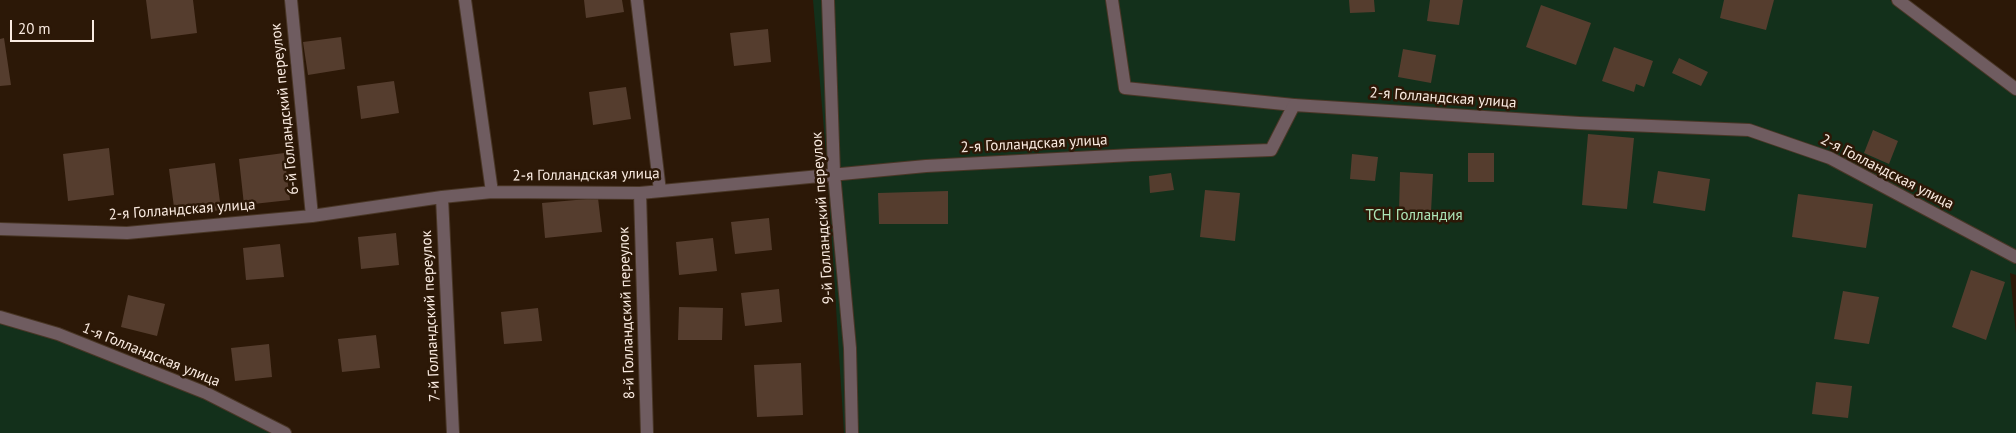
<!DOCTYPE html>
<meta charset="utf-8">
<style>
body{margin:0}
#map{position:relative;width:2016px;height:433px;overflow:hidden;background:#2c1807;font-family:"PT Sans",sans-serif}
canvas{display:block}
.scale{position:absolute;left:10px;top:20px;width:84px;height:22px;box-sizing:border-box;border:2px solid #faebe1;border-top:0;padding-left:6px;font-size:15px;line-height:18px;white-space:nowrap;color:#faebe1;-webkit-text-stroke:4px #2c1807;paint-order:stroke}
</style>
<div id="map">
<canvas width="2016" height="433"></canvas>
<div class="scale">20 m</div>
</div>
<script>
const g = document.querySelector('canvas').getContext('2d');
g.lineJoin = 'round';
function fill(path, color) { g.fillStyle = color; g.fill(path, 'evenodd'); }
const shape = rows => new Path2D(rows.map(r => 'M' + r).join(''));
function stroke(path, color, width, dash) { g.strokeStyle = color; g.lineWidth = width; g.lineCap = dash ? 'butt' : 'round'; g.setLineDash(dash || []); g.stroke(path); }
function label(font, color, halo, rows, align = 'center') {
  g.font = font + ' "PT Sans",sans-serif'; g.lineWidth = 5; g.setLineDash([]); g.textBaseline = 'middle'; g.strokeStyle = halo; g.fillStyle = color; for (const [text, x, y, turn = 0] of rows) {
    g.save(); g.translate(x, y); g.rotate((+turn || 0) * Math.PI / 180); g.textAlign = isNaN(turn) ? turn : align; if (halo) g.strokeText(text, 0, 0); g.fillText(text, 0, 0); g.restore();
  }
}
fill(shape([
 [813,0,1890,0,2016,95,2016,275,2010,273,2016,334,2016,433,844,433,827,166],
 [0,321,105,355,208,397,281,433,0,433]
]), '#13301b');
fill(shape([
 [146,0,193,0,197,33,151,39],
 [584,0,622,0,624,12,586,18],
 [1349,0,1374,0,1375,12,1350,13],
 [1430,0,1463,0,1459,25,1427,21],
 [1724,0,1774,0,1766,30,1720,18],
 [1541,5,1591,23,1576,65,1526,47],
 [768,29,771,62,734,66,730,33],
 [341,37,345,69,308,75,303,42],
 [4,38,11,85,0,86,0,39],
 [1614,47,1653,61,1644,87,1636,84,1634,92,1602,81],
 [1403,49,1436,55,1431,83,1398,77],
 [1679,58,1708,72,1701,86,1672,73],
 [394,81,399,113,361,119,357,86],
 [626,87,631,119,593,125,589,92],
 [1873,130,1898,141,1889,164,1864,153],
 [1588,134,1634,138,1627,209,1582,205],
 [109,148,114,195,68,201,63,154],
 [284,153,290,200,244,205,239,159],
 [1468,153,1494,153,1494,182,1468,182],
 [1352,154,1378,157,1375,181,1350,179],
 [215,163,221,210,175,215,169,169],
 [1658,171,1710,179,1705,211,1653,203],
 [1400,172,1433,174,1431,212,1399,211],
 [1171,173,1174,190,1150,193,1149,176],
 [1205,190,1240,193,1235,241,1200,237],
 [948,191,948,224,879,224,878,193],
 [1798,194,1873,204,1866,248,1792,237],
 [598,198,602,232,545,238,542,203],
 [769,218,772,250,735,254,731,222],
 [396,233,399,265,361,269,358,237],
 [713,238,717,271,679,275,676,242],
 [280,244,284,277,246,280,243,248],
 [1971,270,2005,282,1986,340,1952,327],
 [779,289,782,322,745,326,741,293],
 [1843,291,1879,297,1869,344,1834,339],
 [128,295,165,304,157,336,121,327],
 [679,307,723,308,722,340,678,340],
 [538,308,542,341,504,344,501,312],
 [376,335,380,368,342,372,338,339],
 [269,344,272,377,235,381,231,348],
 [801,363,803,415,757,417,754,365],
 [1816,382,1852,386,1848,418,1812,414]
]), '#553d2e');
const lane = shape([
 [1112,0,1125,88,1294,105]
]);
const street = shape([
 [291,0,312,216],
 [465,0,492,192],
 [637,0,660,191],
 [828,0,834,173,850,348,852,433],
 [1898,0,2016,89],
 [640,193,647,433],
 [442,197,453,433],
 [0,229,127,233,312,216,442,197,492,192,640,193,926,166,1132,155,1271,150,1294,105,1579,123,1749,130,1830,158,2016,257],
 [0,317,58,334,206,393,285,433]
]);
stroke(lane, '#493626', 14);
stroke(street, '#493626', 14);
stroke(lane, '#6f5c60', 12);
stroke(street, '#6f5c60', 12);
label('15px', '#faebe1', '#2c1807', [
 ["2-я Голландская улица",1443,98,4],
 ["6-й Голландский переулок",285,109,-96],
 ["2-я Голландская улица",1034,144,-3],
 ["2-я Голландская улица",1887,172,27],
 ["2-я Голландская улица",586,175,-1],
 ["2-я Голландская улица",182,210,-4],
 ["9-й Голландский переулок",823,218,-94],
 ["8-й Голландский переулок",627,313,-92],
 ["7-й Голландский переулок",431,316,-93],
 ["1-я Голландская улица",151,355,22]
]);
label('15px', '#ace5b7', '#2c1807', [
 ["ТСН Голландия",1414,216]
]);
</script>
